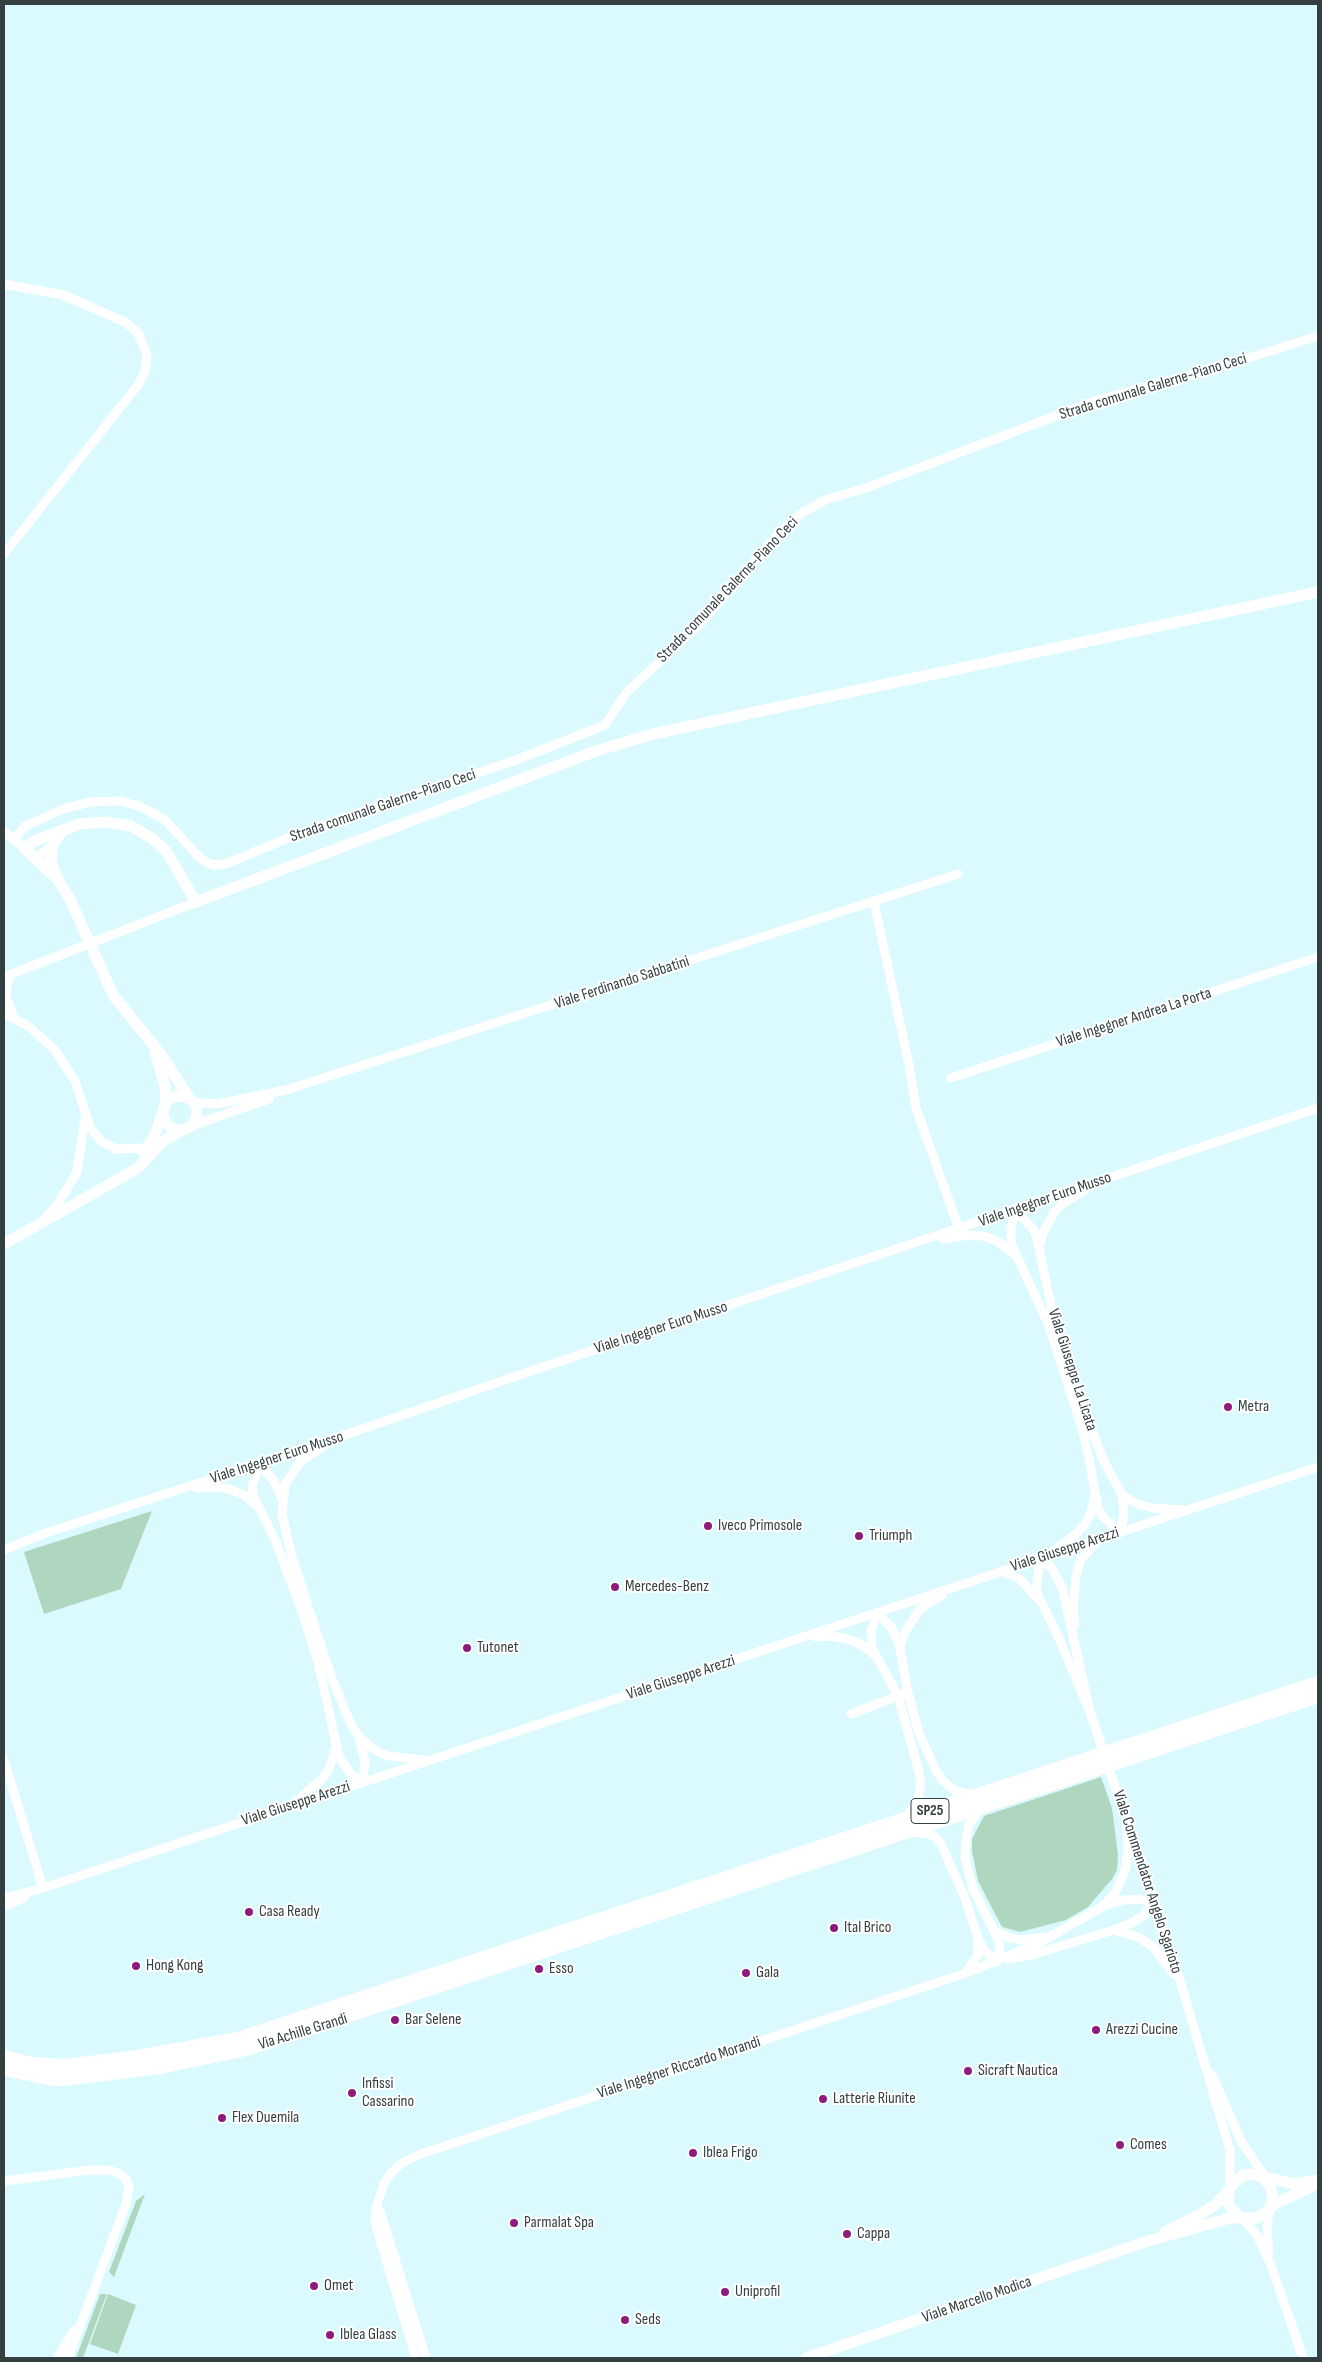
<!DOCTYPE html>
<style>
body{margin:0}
#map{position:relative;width:1322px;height:2362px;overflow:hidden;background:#dbfaff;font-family:"Sofia Sans Condensed",sans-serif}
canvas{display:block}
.frame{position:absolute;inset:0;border:5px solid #333f41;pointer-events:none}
</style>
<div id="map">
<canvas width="1322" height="2362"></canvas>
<div class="frame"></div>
</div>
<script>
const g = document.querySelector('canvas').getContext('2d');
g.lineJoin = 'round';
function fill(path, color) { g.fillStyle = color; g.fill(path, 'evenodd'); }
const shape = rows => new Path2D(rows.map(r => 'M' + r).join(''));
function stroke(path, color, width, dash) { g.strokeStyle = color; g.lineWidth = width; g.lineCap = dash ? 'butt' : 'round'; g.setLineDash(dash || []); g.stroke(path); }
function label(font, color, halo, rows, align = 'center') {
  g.font = font + ' "Sofia Sans Condensed",sans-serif'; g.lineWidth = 4; g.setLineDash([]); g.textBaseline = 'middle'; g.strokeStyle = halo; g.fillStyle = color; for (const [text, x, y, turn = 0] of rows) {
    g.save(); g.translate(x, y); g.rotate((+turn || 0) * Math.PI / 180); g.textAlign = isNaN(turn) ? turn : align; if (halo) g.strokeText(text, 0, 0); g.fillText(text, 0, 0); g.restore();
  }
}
fill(shape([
 [152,1511,121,1589,44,1614,24,1552],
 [1101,1777,1112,1808,1118,1855,1117,1870,1112,1879,1088,1907,1066,1920,1020,1932,1002,1927,978,1881,972,1851,972,1839,984,1816],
 [145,2194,114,2277,109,2272,136,2201],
 [100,2294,107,2294,83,2358,76,2358],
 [108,2294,136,2305,118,2354,90,2344]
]), '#afd7bf');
stroke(shape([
 [4,284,63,295,125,322,138,333,147,355,145,371,138,385,4,554],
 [4,831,25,849],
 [14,840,25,826,66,808,91,802,120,801,139,806,164,819,199,857,207,863,216,865,228,863,293,836,516,760,605,725,627,692,701,623,779,533,800,514,825,500,866,488,1098,400,1223,366,1318,336],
 [31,855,40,855,53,845],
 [874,902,909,1065,916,1108,959,1229],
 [11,974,7,986,6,998,13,1016],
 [4,977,196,902],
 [4,1013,28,1026,55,1050,75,1081,90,1127,101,1141,116,1149,147,1148],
 [951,1078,1318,957],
 [193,1102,217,1104,286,1090,958,874],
 [191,1126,269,1099],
 [1016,1211,1034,1230,1037,1239,1055,1325,1089,1423,1103,1459,1122,1495,1124,1514,1120,1532,1103,1517,1098,1509,1089,1458,1081,1425,1049,1326,1011,1243,1011,1226,1016,1211],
 [44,1219,57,1205,77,1172,85,1118],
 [943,1239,969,1235,983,1236,997,1241,1014,1254],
 [1040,1244,1043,1233,1055,1211,1064,1203,1084,1191],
 [325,1445,300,1462,285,1485,282,1514,292,1558,332,1679,350,1722,359,1737,375,1750,388,1756,424,1760],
 [196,1488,213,1487,229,1489,244,1495,256,1505],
 [1122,1495,1137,1504,1152,1508,1183,1510],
 [282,1499,274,1481,259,1464,252,1487,253,1495,276,1542,301,1609,318,1662,339,1757,351,1774,362,1783,365,1762,359,1737],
 [4,1550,46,1533,333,1439,528,1372,1318,1108],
 [1053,1551,1076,1534,1085,1524,1091,1513,1094,1498],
 [1002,1571,1021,1580,1037,1598],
 [1075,1624,1073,1609,1076,1576,1080,1561,1098,1540],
 [816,1637,831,1636,847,1639,859,1643,874,1654],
 [900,1646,906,1630,920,1609,942,1595],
 [1090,1712,1062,1587,1051,1567,1040,1559,1036,1591,1058,1636,1090,1712,1181,1984,1230,2150,1230,2187],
 [851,1714,903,1694],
 [4,1760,43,1888],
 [296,1801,321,1780,329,1769,336,1747],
 [980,1809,969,1824,966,1838,965,1858,973,1889,998,1939,1000,1947,996,1962],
 [906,1818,918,1799,921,1784,919,1772,898,1696,872,1648,871,1631,877,1613,891,1627,899,1643,908,1693,919,1733,935,1769,943,1781,955,1791,973,1795],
 [915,1832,933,1835,940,1842,965,1898,978,1938,984,1950,996,1962],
 [4,1898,43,1888,1318,1467],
 [1102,1906,1125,1900,1140,1899,1152,1902,1145,1914,1132,1923,1114,1930],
 [4,1907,25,1897],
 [994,1931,1010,1938,1022,1940,1043,1937],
 [1008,1959,1031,1955,1114,1930,1140,1938,1153,1947,1174,1974],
 [966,1972,977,1956,978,1941],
 [1212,2075,1241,2141,1268,2181],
 [4,2181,89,2170,108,2170,119,2173,126,2179,129,2187,126,2204,68,2358],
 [1269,2210,1267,2228,1269,2252],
 [380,2211,426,2358],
 [1243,2218,1258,2237,1271,2265,1303,2358],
 [57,2358,74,2330],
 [416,2358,378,2233,375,2219,376,2208,384,2183,391,2173,402,2163,418,2155,966,1973,1037,1944,1102,1907,1115,1893,1125,1871,1128,1851,1127,1827]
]), '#fff', 9);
stroke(shape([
 [57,878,51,860,53,845,62,831],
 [155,1052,165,1086,166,1104],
 '163 1113a17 17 0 1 1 34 0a17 17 0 1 1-34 0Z',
 [189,1098,163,1057,113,995,70,899,58,880,25,849,32,842,79,824,106,822,131,826,153,839,166,851,196,902,596,751,653,734,1318,592],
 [144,1153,156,1132,163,1111],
 [4,1244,138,1168,162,1142,182,1130],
 [1262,2176,1294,2184,1318,2180],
 [1271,2206,1313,2186],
 [1165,2232,1199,2215,1215,2205,1229,2190],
 [806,2358,1148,2241,1230,2218,1257,2218,1269,2210,1273,2199,1270,2185,1260,2176,1254,2174,1243,2175,1230,2187,1228,2202,1231,2208,1240,2217]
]), '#fff', 11);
stroke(shape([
 [4,2057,31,2064,65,2066,138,2057,238,2039,1318,1683],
 [4,2069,53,2079,64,2079,160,2067,246,2049,1318,1696]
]), '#fff', 14);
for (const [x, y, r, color] of [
 [1228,1407,5,"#8d1b7d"],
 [708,1526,5,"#8d1b7d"],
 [859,1536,5,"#8d1b7d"],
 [615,1587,5,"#8d1b7d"],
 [467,1648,5,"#8d1b7d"],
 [249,1912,5,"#8d1b7d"],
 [834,1928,5,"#8d1b7d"],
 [136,1966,5,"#8d1b7d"],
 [539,1969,5,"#8d1b7d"],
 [746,1973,5,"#8d1b7d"],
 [395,2020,5,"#8d1b7d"],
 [1096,2030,5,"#8d1b7d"],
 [968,2071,5,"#8d1b7d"],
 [352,2093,5,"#8d1b7d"],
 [823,2099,5,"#8d1b7d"],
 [222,2118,5,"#8d1b7d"],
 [1120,2145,5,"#8d1b7d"],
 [693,2153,5,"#8d1b7d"],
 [514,2223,5,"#8d1b7d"],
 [847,2234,5,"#8d1b7d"],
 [314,2286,5,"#8d1b7d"],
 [725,2292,5,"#8d1b7d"],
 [625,2320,5,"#8d1b7d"],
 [330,2335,5,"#8d1b7d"]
]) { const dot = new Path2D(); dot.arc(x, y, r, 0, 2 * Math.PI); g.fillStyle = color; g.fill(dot); stroke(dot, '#fff', 2); }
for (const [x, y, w] of [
 [930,1811,38]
]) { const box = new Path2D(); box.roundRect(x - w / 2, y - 12.5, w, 25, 4); g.fillStyle = '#fff'; g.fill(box); stroke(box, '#333f41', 1); }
label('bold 15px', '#333f41', null, [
 ["SP25",930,1811]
]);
label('16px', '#333f41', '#fff', [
 ["Strada comunale Galerne-Piano Ceci",1153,387,-17],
 ["Strada comunale Galerne-Piano Ceci",728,590,-46],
 ["Strada comunale Galerne-Piano Ceci",383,806,-19],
 ["Viale Ferdinando Sabbatini",622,983,-18],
 ["Viale Ingegner Andrea La Porta",1134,1018,-18],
 ["Viale Ingegner Euro Musso",1045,1200,-19],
 ["Viale Ingegner Euro Musso",661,1328,-18],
 ["Viale Giuseppe La Licata",1072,1370,72],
 ["Viale Ingegner Euro Musso",277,1458,-18],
 ["Viale Giuseppe Arezzi",1065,1550,-18],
 ["Viale Giuseppe Arezzi",681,1678,-18],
 ["Viale Giuseppe Arezzi",296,1804,-18],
 ["Viale Commendator Angelo Sgarioto",1147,1882,72],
 ["Via Achille Grandi",303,2032,-17],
 ["Viale Ingegner Riccardo Morandi",679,2068,-18],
 ["Viale Marcello Modica",977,2300,-19]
]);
label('16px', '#333f41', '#fff', [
 ["Metra",1238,1407],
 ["Iveco Primosole",718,1526],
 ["Triumph",869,1536],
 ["Mercedes-Benz",625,1587],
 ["Tutonet",477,1648],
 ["Casa Ready",259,1912],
 ["Ital Brico",844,1928],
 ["Hong Kong",146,1966],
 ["Esso",549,1969],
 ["Gala",756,1973],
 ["Bar Selene",405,2020],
 ["Arezzi Cucine",1106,2030],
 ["Sicraft Nautica",978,2071],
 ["Infissi",362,2084],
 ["Cassarino",362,2102],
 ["Latterie Riunite",833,2099],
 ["Flex Duemila",232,2118],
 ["Comes",1130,2145],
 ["Iblea Frigo",703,2153],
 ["Parmalat Spa",524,2223],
 ["Cappa",857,2234],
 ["Omet",324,2286],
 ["Uniprofil",735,2292],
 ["Seds",635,2320],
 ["Iblea Glass",340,2335]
], 'left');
</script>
